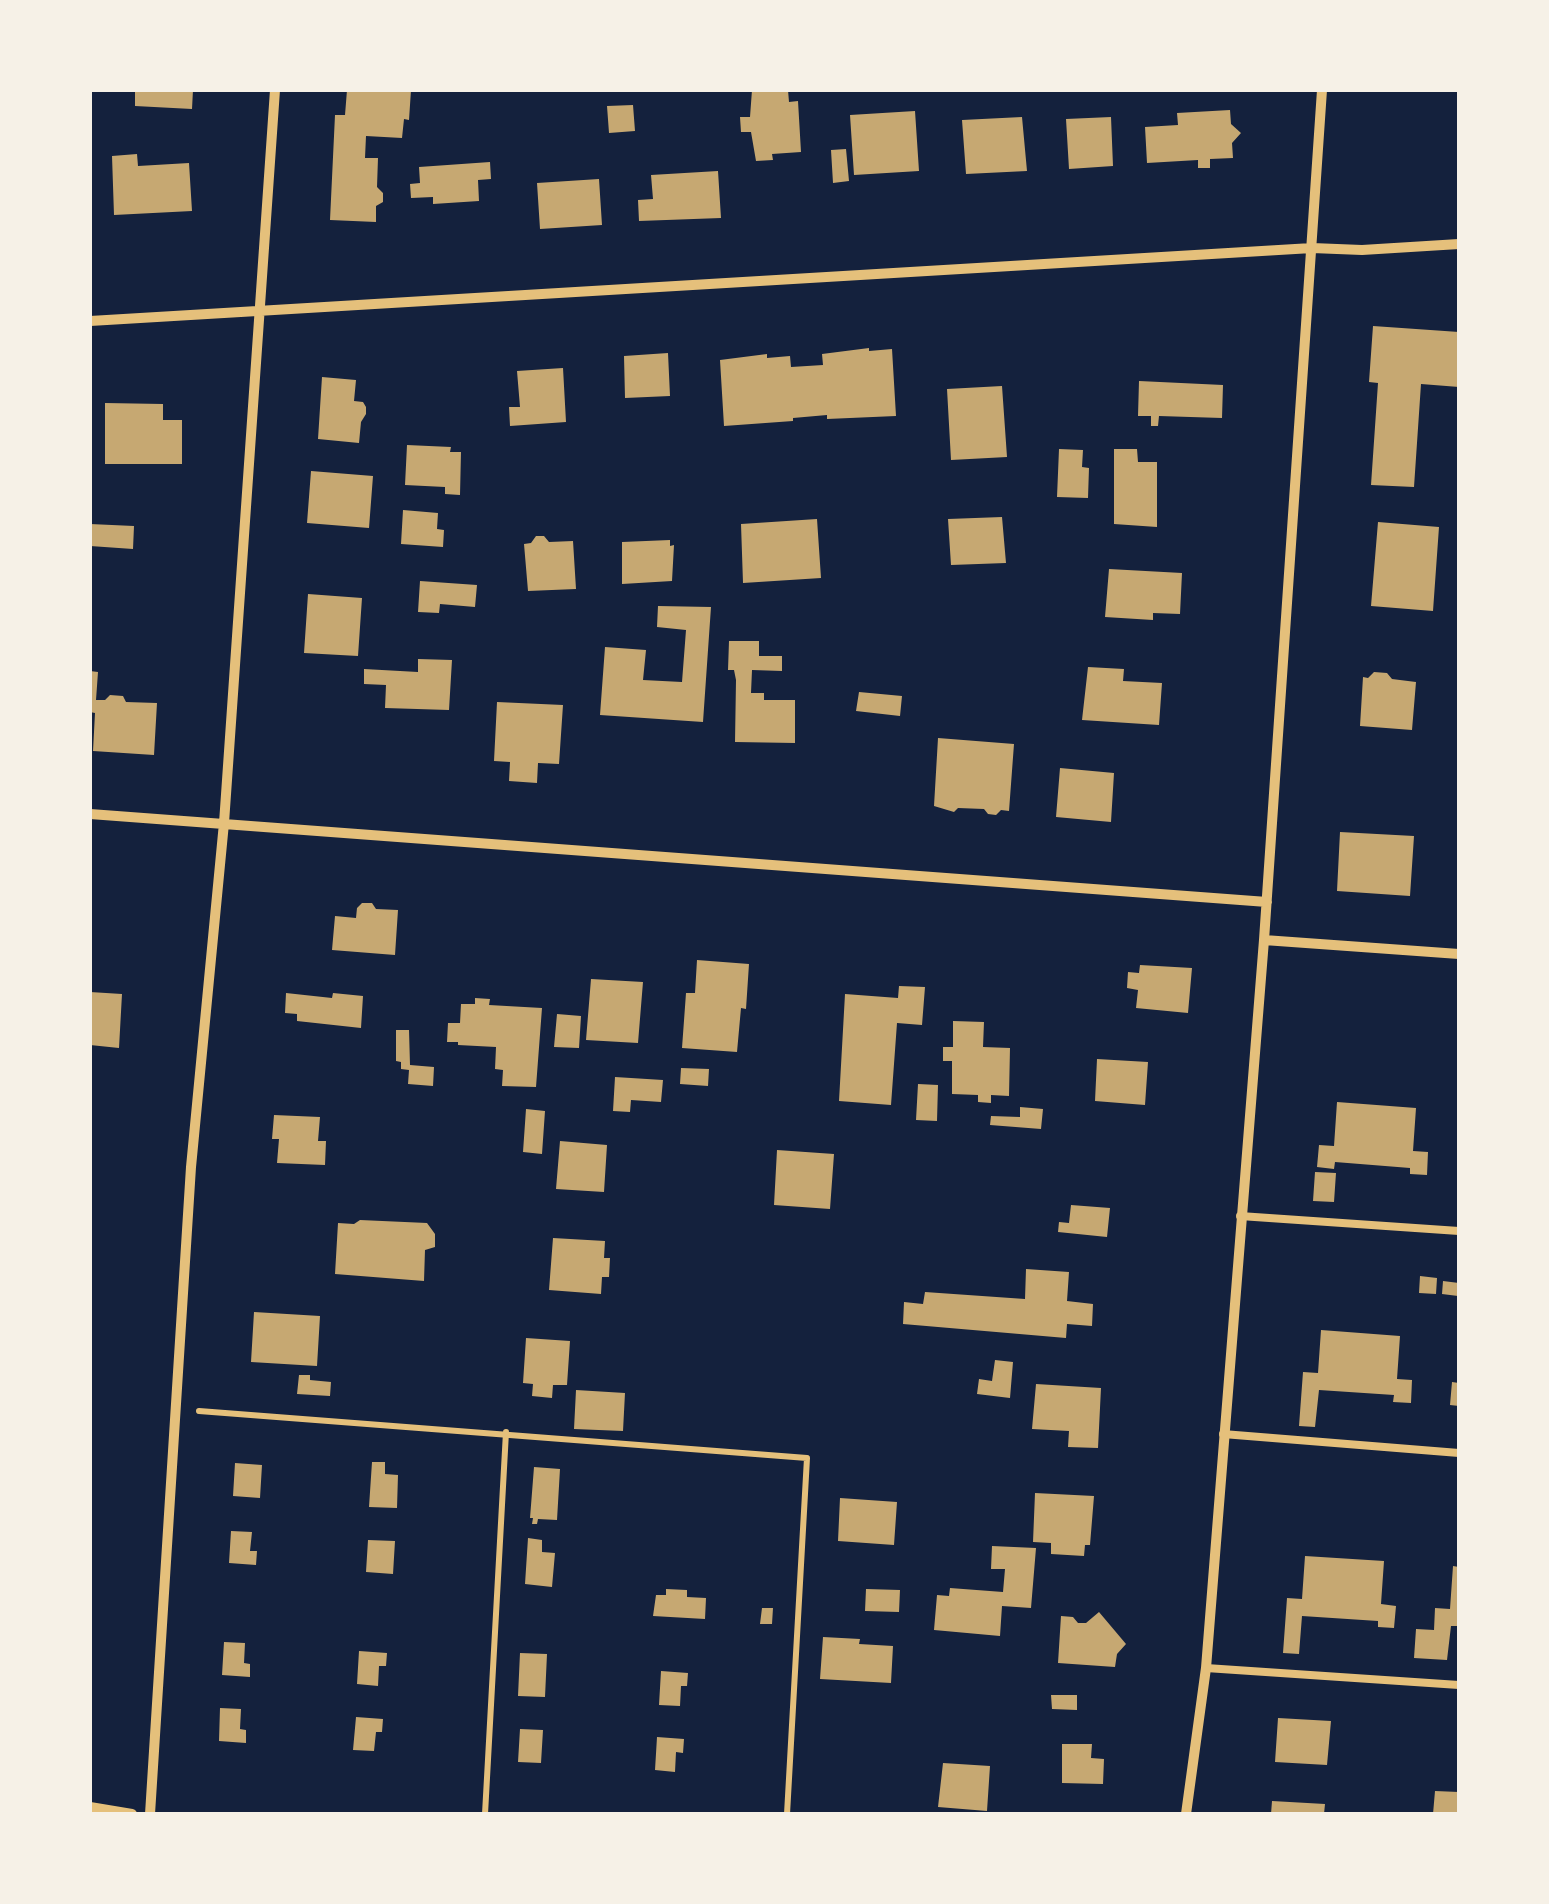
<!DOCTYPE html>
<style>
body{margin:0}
#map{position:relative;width:1549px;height:1904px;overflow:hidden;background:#14213d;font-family:Quicksand,sans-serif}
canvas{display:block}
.frame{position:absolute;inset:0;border:92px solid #f6f1e7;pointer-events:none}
</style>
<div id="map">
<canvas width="1549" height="1904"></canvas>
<div class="frame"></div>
</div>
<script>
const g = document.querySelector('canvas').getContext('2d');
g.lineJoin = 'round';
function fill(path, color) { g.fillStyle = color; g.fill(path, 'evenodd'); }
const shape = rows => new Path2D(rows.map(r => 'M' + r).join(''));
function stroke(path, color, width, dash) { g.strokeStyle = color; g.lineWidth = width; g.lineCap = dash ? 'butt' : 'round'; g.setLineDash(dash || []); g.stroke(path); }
fill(shape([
 [135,90,193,90,192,109,135,106],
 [347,90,411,90,409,120,404,119,402,138,366,136,365,158,378,158,377,187,383,193,383,202,376,206,376,222,330,220,335,115,345,115],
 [752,90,788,90,789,102,798,101,801,152,772,154,773,160,756,161,751,132,741,132,740,117,750,117],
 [633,105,635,131,609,133,607,106],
 [1230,110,1231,124,1241,133,1232,143,1233,158,1210,159,1210,168,1198,168,1198,160,1147,163,1145,127,1178,125,1177,113],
 [915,111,919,171,854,175,850,115],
 [1022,117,1027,171,966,174,962,120],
 [1111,117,1113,166,1069,169,1066,119],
 [846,149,849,181,833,183,831,150],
 [137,154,138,166,189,163,192,211,114,215,112,156],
 [490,162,491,179,478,180,479,201,433,204,433,197,411,198,410,184,420,183,419,167],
 [718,171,721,218,639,221,638,200,653,199,651,175],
 [599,179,602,225,540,229,537,183],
 [1373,326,1459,332,1459,387,1421,384,1414,487,1371,485,1378,383,1369,382],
 [869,348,869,351,892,349,896,416,827,419,827,415,793,418,793,421,724,426,720,360,767,354,767,358,790,356,791,367,823,365,822,354],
 [668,353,670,396,625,398,624,356],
 [563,368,566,422,510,426,509,407,520,407,517,371],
 [322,377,356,380,354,401,363,402,366,407,366,414,361,422,359,443,318,439],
 [1139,381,1223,385,1222,418,1159,416,1158,426,1151,426,1151,416,1138,416],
 [1002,386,1007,457,951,460,947,389],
 [105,403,163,404,163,420,182,420,182,464,105,464],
 [407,445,451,447,450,452,461,452,460,495,445,494,445,487,405,485],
 [1059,449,1083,450,1082,467,1089,468,1088,498,1057,497],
 [1114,449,1137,449,1138,462,1157,462,1157,527,1114,524],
 [311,471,373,476,369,528,307,523],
 [403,510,438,513,437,529,444,530,443,547,401,544],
 [1002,517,1006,563,951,565,948,519],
 [817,519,821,578,743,583,741,524],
 [1378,522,1439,527,1433,611,1371,606],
 [90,524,134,526,133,549,90,546],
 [536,536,544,536,549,542,573,541,576,589,528,591,524,544,531,543],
 [670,540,670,546,674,545,672,581,622,584,622,542],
 [1109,569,1182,573,1180,614,1153,613,1153,620,1105,617],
 [420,581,477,585,475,607,440,604,439,613,418,612],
 [308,594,362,598,358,656,304,653],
 [658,606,711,607,703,722,600,715,605,647,646,650,643,680,682,682,686,630,657,627],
 [729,641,759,641,759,656,782,656,782,671,752,670,751,693,764,693,764,700,795,700,795,743,735,742,736,680,734,670,728,670],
 [418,659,452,660,449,710,385,708,386,685,364,684,364,669,418,672],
 [1088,667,1124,669,1123,681,1162,683,1159,725,1082,720],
 [90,671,98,672,96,700,105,700,110,695,123,696,126,702,157,703,154,755,93,751,95,713,90,712],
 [1374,672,1387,673,1392,679,1416,682,1412,730,1360,726,1363,677,1368,678],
 [859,692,902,696,900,716,856,711],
 [497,702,563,705,559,764,538,763,537,783,509,781,510,762,494,761],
 [938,738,1014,744,1009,811,1001,810,996,815,988,814,984,809,958,808,954,812,934,806],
 [1060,768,1114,773,1111,822,1056,817],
 [1340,832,1414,836,1410,896,1337,891],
 [362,903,372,903,376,909,398,910,395,955,332,950,335,916,356,918,357,908],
 [697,960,749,964,746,1009,741,1008,737,1052,682,1048,686,993,695,993],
 [1140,965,1192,968,1188,1013,1136,1008,1138,990,1127,988,1128,972,1139,973],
 [591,979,643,982,638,1043,586,1040],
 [899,986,925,987,922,1025,897,1023,891,1105,839,1101,845,994,898,998],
 [90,992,122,994,119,1048,90,1045],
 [286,993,332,998,333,993,363,996,361,1028,297,1021,297,1014,285,1013],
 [475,998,490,999,489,1005,542,1008,536,1087,502,1086,503,1070,495,1069,496,1047,458,1045,458,1042,447,1042,448,1023,460,1023,461,1004,475,1004],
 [557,1014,581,1016,579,1048,554,1047],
 [953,1021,984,1022,983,1047,1010,1048,1009,1096,991,1095,991,1103,978,1102,978,1095,952,1094,952,1061,943,1061,943,1047,953,1047],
 [396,1030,409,1030,410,1065,434,1067,433,1086,408,1084,409,1070,401,1069,401,1062,396,1061],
 [1097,1059,1148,1062,1145,1105,1095,1101],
 [681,1068,709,1069,708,1086,680,1084],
 [615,1077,663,1080,661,1102,631,1100,630,1112,613,1111],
 [918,1084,938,1085,937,1121,916,1120],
 [1337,1102,1416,1108,1413,1151,1428,1152,1427,1175,1410,1174,1410,1168,1335,1162,1334,1169,1317,1167,1319,1145,1334,1146],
 [1020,1107,1043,1109,1041,1129,990,1125,991,1116,1020,1117],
 [526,1109,545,1111,542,1154,523,1152],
 [274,1115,320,1117,318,1141,326,1141,325,1165,277,1163,279,1139,272,1139],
 [560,1141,607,1145,604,1192,556,1189],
 [777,1150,834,1154,830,1209,774,1205],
 [1315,1172,1336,1173,1334,1202,1313,1201],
 [1071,1205,1110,1208,1107,1237,1058,1232,1059,1222,1069,1223],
 [360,1220,427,1223,435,1234,435,1247,425,1250,424,1281,335,1274,338,1223,354,1224],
 [553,1238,605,1241,604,1258,610,1258,609,1277,602,1277,601,1294,549,1290],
 [1026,1269,1069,1272,1067,1301,1093,1304,1092,1326,1067,1324,1066,1338,903,1324,904,1302,923,1304,925,1292,1025,1299],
 [1420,1276,1437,1278,1436,1294,1419,1293],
 [1443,1281,1459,1283,1458,1296,1442,1294],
 [254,1312,320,1316,317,1366,251,1362],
 [1321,1330,1400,1336,1397,1379,1412,1380,1411,1403,1393,1402,1394,1395,1319,1390,1315,1427,1299,1426,1303,1372,1318,1373],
 [526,1338,570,1341,567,1385,553,1385,552,1398,532,1396,533,1384,523,1383],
 [995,1360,1013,1362,1010,1398,977,1394,979,1379,992,1381],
 [299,1375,310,1375,310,1380,331,1382,330,1396,297,1394],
 [1452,1382,1459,1383,1459,1406,1450,1405],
 [1036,1384,1101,1388,1098,1448,1068,1447,1069,1431,1032,1429],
 [576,1390,625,1393,623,1431,574,1429],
 [372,1462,385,1462,385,1474,398,1475,397,1508,369,1507],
 [235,1463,262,1465,260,1498,233,1496],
 [534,1467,560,1469,557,1520,538,1519,537,1524,532,1524,533,1518,530,1518],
 [1035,1493,1094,1496,1090,1545,1085,1545,1084,1556,1051,1554,1051,1543,1033,1542],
 [840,1498,897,1502,894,1545,838,1541],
 [231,1531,252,1532,250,1551,257,1551,256,1565,229,1563],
 [528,1538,542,1540,542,1552,555,1553,552,1587,525,1584],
 [368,1540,395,1541,393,1574,366,1572],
 [992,1546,1036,1548,1031,1608,1002,1606,1000,1636,934,1630,937,1595,949,1596,950,1588,1003,1592,1005,1569,991,1569],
 [1305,1556,1384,1561,1381,1604,1396,1606,1394,1628,1378,1627,1378,1621,1302,1616,1299,1654,1283,1653,1287,1598,1302,1599],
 [1453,1566,1459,1567,1459,1626,1451,1626,1447,1660,1414,1658,1416,1629,1434,1630,1435,1608,1450,1609],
 [666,1589,687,1590,687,1597,706,1598,705,1619,653,1616,656,1595,666,1595],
 [866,1589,900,1590,899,1612,865,1611],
 [762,1608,773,1608,772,1624,760,1624],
 [1099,1612,1126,1644,1117,1654,1115,1667,1058,1663,1061,1616,1073,1617,1078,1623,1086,1623],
 [823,1637,860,1639,859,1644,893,1646,891,1683,820,1679],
 [224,1642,245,1643,244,1663,250,1664,250,1677,222,1675],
 [359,1651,387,1653,386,1666,379,1666,378,1686,357,1684],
 [520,1653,547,1654,545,1697,518,1696],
 [661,1671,688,1673,687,1686,681,1686,680,1706,659,1705],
 [1051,1695,1077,1695,1077,1710,1052,1709],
 [220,1708,241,1709,240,1729,246,1730,246,1743,219,1741],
 [356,1717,383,1719,382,1732,376,1732,374,1751,353,1750],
 [1278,1718,1331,1721,1327,1765,1275,1762],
 [520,1729,543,1730,541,1763,518,1762],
 [657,1737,684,1739,683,1753,676,1752,675,1772,655,1770],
 [1062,1744,1092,1744,1091,1758,1104,1759,1103,1784,1062,1783],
 [943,1763,990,1766,987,1811,938,1807],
 [1435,1791,1459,1792,1459,1814,1433,1814],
 [1272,1801,1325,1804,1324,1814,1271,1814]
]), '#c6a872');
stroke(shape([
 [199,1411,807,1458,787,1814],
 [485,1814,506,1432]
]), '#e5c07b', 6);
stroke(shape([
 [1240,1216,1459,1231],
 [1223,1434,1459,1453],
 [1206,1668,1459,1685]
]), '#e5c07b', 8);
stroke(shape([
 [90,321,1312,248,1362,250,1459,244],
 [90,814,1267,902],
 [1264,940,1459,954],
 [90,1807,132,1814],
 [150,1814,191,1167,224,823,275,90],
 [1186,1814,1206,1668,1264,940,1322,90]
]), '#e5c07b', 10);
</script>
